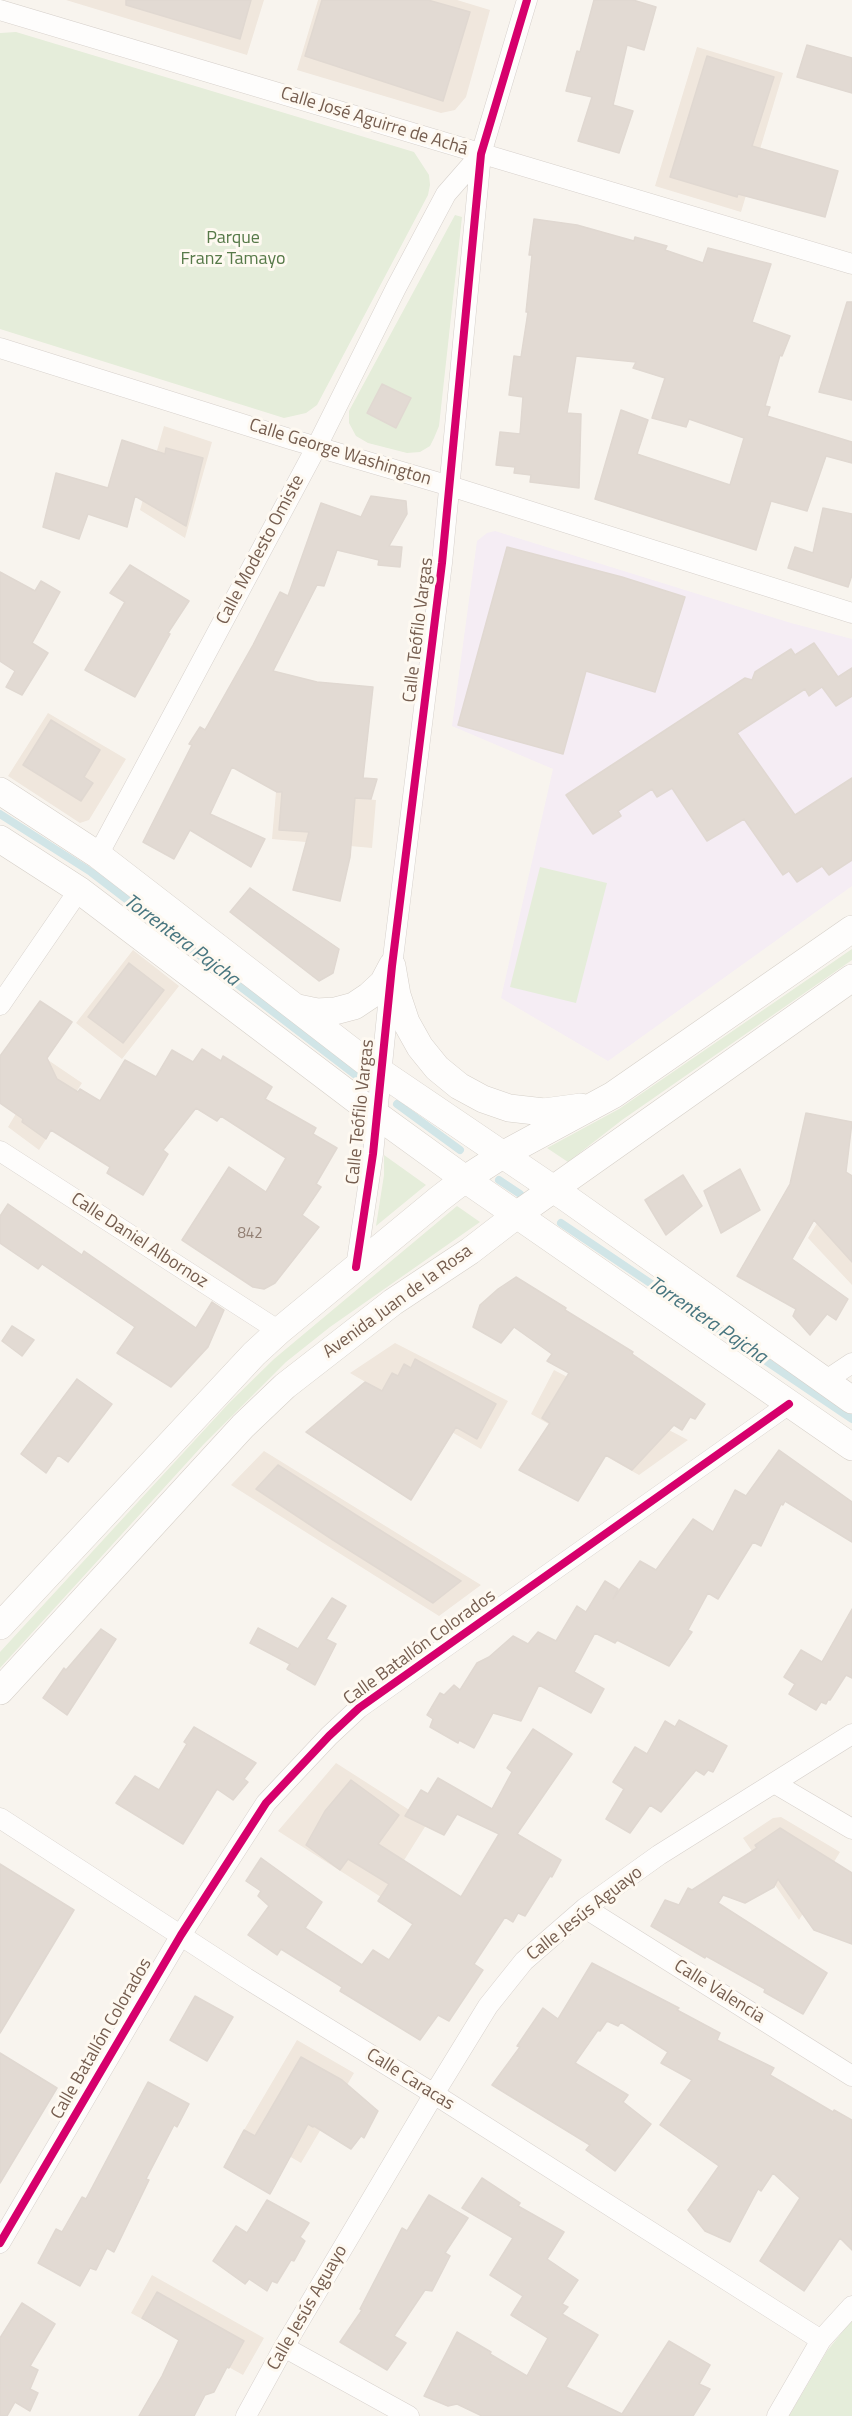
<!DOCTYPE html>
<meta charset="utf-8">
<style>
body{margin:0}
canvas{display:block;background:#f8f4ee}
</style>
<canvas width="852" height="2416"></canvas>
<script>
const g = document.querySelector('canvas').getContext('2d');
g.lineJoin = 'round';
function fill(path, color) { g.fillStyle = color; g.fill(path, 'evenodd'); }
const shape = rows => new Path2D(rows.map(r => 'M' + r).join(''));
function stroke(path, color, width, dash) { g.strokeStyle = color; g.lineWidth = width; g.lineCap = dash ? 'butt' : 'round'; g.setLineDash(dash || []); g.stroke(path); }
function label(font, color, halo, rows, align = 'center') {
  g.font = font + ' "Titillium Web",sans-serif'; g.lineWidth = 6; g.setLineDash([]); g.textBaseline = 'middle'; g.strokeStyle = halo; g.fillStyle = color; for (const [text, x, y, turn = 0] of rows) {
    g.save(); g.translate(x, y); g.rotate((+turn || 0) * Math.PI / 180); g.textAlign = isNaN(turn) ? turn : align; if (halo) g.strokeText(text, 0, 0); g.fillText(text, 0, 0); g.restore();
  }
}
fill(shape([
 [66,0,264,0,247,55],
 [318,0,457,0,490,10,466,97,455,110,441,113,297,70],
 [697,47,783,73,741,212,655,186],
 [164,426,212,442,185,538,140,510],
 [48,713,126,759,89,820,80,823,8,776],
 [276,792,376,800,372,848,272,839],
 [133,950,179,986,122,1059,76,1023],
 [48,1060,82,1083,39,1150,8,1127],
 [837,1191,852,1199,852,1285,808,1238],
 [395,1343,508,1401,481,1449,350,1373],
 [554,1370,688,1440,639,1475,531,1414],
 [264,1451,481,1585,439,1616,231,1485],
 [336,1763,428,1822,381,1897,278,1831],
 [781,1817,840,1852,799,1920,743,1838,773,1818],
 [297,2040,354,2073,301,2163,244,2130],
 [152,2275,264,2338,243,2375,131,2313]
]), '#f0e7dd');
fill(shape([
 [495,531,791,623,852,639,852,886,608,1061,501,998,553,769,452,726,477,541,487,533]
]), '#f5edf4');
fill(shape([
 [16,32,414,152,429,175,430,185,428,195,317,405,306,413,284,418,0,329,0,33],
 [455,215,462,217,439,426,434,438,430,446,420,452,407,453,368,443,356,436,349,423,349,411],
 [540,867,607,883,576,1003,510,987],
 [852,949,852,960,622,1120,568,1162,547,1148,619,1109],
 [384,1155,426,1185,376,1226,384,1175],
 [457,1206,480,1222,330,1327,286,1362,203,1445,0,1668,0,1652,229,1403,274,1359],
 [852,2320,852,2416,789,2416,827,2351]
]), '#e5edda');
stroke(shape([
 [0,814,91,872,357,1076],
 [397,1104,460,1150],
 [499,1180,520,1194],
 [561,1223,852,1419]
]), '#d1e5e7', 8);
const building = shape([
 [126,0,251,0,240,39,126,5,126,0],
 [322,0,428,0,470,12,443,101,305,56,322,0],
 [594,0,633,0,656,7,644,50,627,45,613,105,633,111,619,153,578,141,592,97,566,91,577,51,580,52,594,0],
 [807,45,852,58,852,93,797,77,807,45],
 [707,56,774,77,752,146,838,171,825,217,738,194,737,197,670,177,707,56],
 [534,219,577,225,634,241,635,237,667,246,665,250,703,263,708,248,771,264,752,322,790,336,782,356,780,355,765,406,770,407,767,416,852,442,852,463,826,456,807,511,771,501,756,550,595,499,621,410,648,420,637,454,730,485,744,438,689,419,686,427,652,418,665,378,633,368,636,362,576,356,567,413,581,414,579,488,530,482,531,475,514,473,515,467,496,465,500,432,520,434,523,397,509,395,514,356,521,357,528,312,526,312,532,255,529,255,534,219],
 [847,302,852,302,852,400,819,392,847,302],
 [382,384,411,398,396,428,367,413,382,384],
 [122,440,165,454,166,448,203,458,186,526,135,496,127,527,88,514,79,539,43,527,56,473,108,488,122,440],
 [371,496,406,501,407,514,389,546,402,547,400,567,378,565,379,560,337,550,324,586,317,585,273,671,317,682,373,687,363,778,377,779,371,799,355,798,350,857,340,901,293,890,309,832,279,830,282,792,277,792,232,767,210,814,265,839,251,867,190,830,174,859,143,842,192,745,189,744,200,727,205,730,253,645,280,592,288,596,321,503,361,517,371,496],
 [823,508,852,514,852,575,848,587,788,568,795,547,813,553,823,508],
 [507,547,622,577,685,597,655,692,586,671,563,754,458,725,507,547],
 [130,565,189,601,168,633,170,634,135,697,85,670,125,602,110,593,130,565],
 [0,572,35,591,41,581,60,592,32,643,48,653,22,695,6,687,15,671,0,661,0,572],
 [814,643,838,677,852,668,852,696,836,706,822,687,809,696,805,689,737,733,795,815,852,778,852,860,829,875,822,866,797,882,789,871,783,875,744,819,707,841,672,788,657,797,652,789,618,811,621,816,593,834,566,795,745,678,752,680,755,672,791,649,795,655,814,643],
 [51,720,100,750,84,777,93,783,81,801,23,765,51,720],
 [250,888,339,949,333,973,319,981,230,912,250,888],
 [129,963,164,990,123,1043,88,1017,129,963],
 [40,1001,72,1022,47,1058,57,1079,78,1092,80,1089,100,1101,125,1060,156,1077,172,1050,193,1062,202,1049,221,1061,223,1056,272,1087,265,1099,316,1128,313,1134,337,1148,316,1184,321,1187,302,1215,319,1227,275,1283,264,1289,253,1287,182,1240,229,1167,266,1192,286,1158,221,1116,217,1121,196,1108,163,1150,168,1154,143,1195,107,1173,110,1167,51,1130,46,1139,22,1122,23,1119,0,1103,0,1056,40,1001],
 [806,1113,852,1122,846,1172,852,1176,852,1262,814,1220,792,1259,848,1299,836,1320,827,1314,810,1335,793,1316,796,1309,737,1276,790,1184,806,1113],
 [740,1169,760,1210,721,1233,704,1191,740,1169],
 [683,1175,702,1206,666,1235,645,1200,683,1175],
 [8,1204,82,1255,84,1251,196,1328,212,1302,224,1310,208,1347,171,1387,117,1353,135,1327,42,1264,38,1269,0,1243,0,1216,8,1204],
 [516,1277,566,1308,565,1310,633,1352,632,1354,705,1404,695,1419,690,1417,682,1430,674,1425,632,1470,606,1455,578,1501,519,1470,550,1423,542,1418,569,1373,547,1361,552,1354,514,1327,501,1343,473,1327,480,1305,498,1289,516,1277],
 [12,1326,34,1340,22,1356,2,1341,12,1326],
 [415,1359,496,1404,477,1439,456,1427,411,1500,306,1432,365,1382,382,1391,392,1373,398,1376,404,1364,411,1368,415,1359],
 [77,1379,112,1404,68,1462,58,1455,46,1473,21,1454,77,1379],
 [779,1450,852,1502,852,1542,785,1501,783,1505,781,1504,761,1546,753,1542,718,1599,708,1593,688,1630,692,1632,669,1666,617,1640,615,1643,595,1633,574,1672,604,1689,591,1713,539,1685,521,1721,493,1713,474,1748,459,1740,458,1743,430,1727,433,1719,427,1715,440,1693,444,1695,454,1685,460,1690,477,1663,489,1657,513,1636,528,1644,538,1632,556,1641,577,1606,586,1612,605,1581,618,1589,613,1599,640,1561,656,1570,693,1519,713,1532,735,1490,746,1496,779,1450],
 [278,1465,356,1515,461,1581,433,1603,333,1540,256,1489,278,1465],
 [332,1598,346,1606,326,1639,336,1644,315,1685,287,1669,290,1664,250,1643,258,1628,298,1649,332,1598],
 [852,1609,852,1678,846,1675,830,1700,828,1700,826,1704,821,1702,816,1710,789,1694,795,1684,784,1677,801,1650,822,1662,852,1609],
 [101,1629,116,1639,67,1715,43,1698,64,1668,66,1670,101,1629],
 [679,1720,727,1746,713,1772,708,1770,704,1775,696,1770,661,1812,650,1805,630,1833,606,1819,624,1789,613,1782,635,1747,647,1754,665,1721,675,1727,679,1720],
 [194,1727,256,1763,244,1779,248,1782,233,1800,217,1789,183,1844,116,1803,135,1776,159,1790,187,1744,184,1742,194,1727],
 [533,1729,572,1754,517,1834,561,1860,552,1877,550,1876,525,1916,518,1913,513,1922,505,1917,474,1964,483,1970,449,2021,438,2015,420,2040,340,1991,342,1987,281,1949,277,1955,248,1935,269,1906,258,1896,261,1891,246,1881,261,1858,322,1902,305,1928,362,1965,373,1950,389,1960,413,1924,378,1901,389,1884,348,1859,340,1870,306,1845,325,1811,351,1780,399,1815,378,1844,461,1897,499,1834,457,1814,444,1835,405,1816,421,1790,428,1794,438,1778,492,1809,512,1772,507,1768,533,1729],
 [780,1828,852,1873,852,1944,814,1930,778,1879,774,1887,745,1903,723,1895,718,1903,827,1973,803,2014,764,1992,765,1989,706,1956,705,1958,651,1926,665,1900,679,1905,688,1888,692,1890,757,1848,755,1845,780,1828],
 [0,1864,74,1910,0,2033,0,1864],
 [592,1963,679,2008,677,2010,720,2033,717,2040,774,2068,770,2075,833,2112,834,2110,852,2120,852,2250,840,2238,804,2291,760,2261,800,2198,773,2173,761,2191,758,2189,730,2242,705,2231,688,2210,719,2166,660,2125,692,2080,661,2063,668,2052,621,2022,618,2026,607,2021,600,2031,598,2030,575,2063,628,2095,623,2102,651,2124,615,2171,586,2150,590,2145,492,2085,520,2047,517,2046,543,2008,558,2019,592,1963],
 [195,1996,233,2017,207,2061,170,2040,195,1996],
 [0,2053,57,2088,0,2183,0,2053],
 [301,2057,342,2080,378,2111,364,2138,361,2136,351,2149,314,2126,313,2127,308,2124,270,2194,224,2167,244,2130,255,2136,301,2057],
 [148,2082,189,2104,177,2127,174,2125,146,2179,149,2180,114,2252,107,2248,96,2270,90,2268,80,2286,38,2263,56,2229,62,2232,82,2197,86,2199,148,2082],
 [482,2178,520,2203,518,2206,564,2232,547,2259,578,2280,562,2304,568,2307,562,2314,598,2335,566,2387,622,2414,669,2341,710,2365,699,2384,710,2389,693,2416,482,2416,457,2404,448,2406,424,2396,457,2332,491,2352,490,2354,527,2376,548,2338,511,2315,523,2296,490,2275,513,2238,462,2208,482,2178],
 [429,2195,468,2218,445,2253,450,2256,432,2291,425,2290,394,2336,406,2343,387,2370,340,2342,362,2310,360,2309,402,2228,407,2231,429,2195],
 [267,2200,309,2223,300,2237,305,2241,294,2261,291,2260,277,2283,272,2281,267,2291,249,2279,245,2284,213,2261,236,2226,247,2233,267,2200],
 [157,2292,244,2341,229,2368,227,2367,214,2392,205,2395,194,2416,139,2416,162,2376,179,2340,142,2318,157,2292],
 [22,2303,55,2324,30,2366,38,2370,30,2389,38,2393,30,2411,15,2402,7,2416,0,2416,0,2338,22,2303]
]);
fill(building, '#e2dad3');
stroke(building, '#e0d8d1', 1.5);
const minor = shape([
 [0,10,852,264],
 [0,348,290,439,450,486,852,613],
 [98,855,317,446,396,288,446,194,481,154],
 [0,1005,79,890],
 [0,1151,279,1331],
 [356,1267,373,1154,392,966,442,563,481,154,527,0],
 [825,1381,852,1363],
 [774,1783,852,1829],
 [0,1818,246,1978,434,2094,821,2340],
 [585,1908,852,2076],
 [0,2243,181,1935,266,1803,329,1736,359,1708,789,1404],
 [284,2347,409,2416],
 [246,2416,284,2347,434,2094,488,2006,524,1961,585,1908,659,1855,852,1734],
 [777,2416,821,2340,852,2306]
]);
const secondary = shape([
 [0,791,98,855,366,1062,568,1199,852,1400],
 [0,839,79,890,363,1105,465,1179,852,1447],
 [392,966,397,995,406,1022,420,1047,437,1068,459,1086,483,1099,509,1108,544,1112,581,1107],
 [298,1008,317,1012,335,1011,354,1006,369,996,383,983,392,966],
 [0,1626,254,1354,279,1331,439,1199,465,1179,504,1154,613,1095,852,929],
 [0,1691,243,1426,285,1386,393,1302,470,1251,518,1214,852,978]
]);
stroke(minor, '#d7d1cc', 21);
stroke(secondary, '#d6d0c9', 28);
stroke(minor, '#fefdfc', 20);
stroke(secondary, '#fefdfc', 27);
stroke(shape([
 [356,1267,373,1154,392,966,442,563,481,154,527,0],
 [0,2243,181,1935,266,1803,329,1736,359,1708,789,1404]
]), '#d6006c', 8);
label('15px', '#927f73', null, [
 ["842",250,1234]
]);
label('18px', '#755d4f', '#fef9f1', [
 ["Calle José Aguirre de Achá",374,122,17],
 ["Calle George Washington",340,453,17],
 ["Calle Modesto Omiste",261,550,-62],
 ["Calle Teófilo Vargas",419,630,-83],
 ["Calle Teófilo Vargas",361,1112,-84],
 ["Calle Daniel Albornoz",139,1241,33],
 ["Avenida Juan de la Rosa",398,1302,-36],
 ["Calle Batallón Colorados",420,1648,-36],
 ["Calle Jesús Aguayo",585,1914,-38],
 ["Calle Valencia",719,1992,32],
 ["Calle Batallón Colorados",102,2039,-60],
 ["Calle Caracas",410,2080,32],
 ["Calle Jesús Aguayo",308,2308,-60]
]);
label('18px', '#567948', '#fef9f1', [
 ["Parque",233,239],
 ["Franz Tamayo",233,260]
]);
label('italic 20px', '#47757f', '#fef9f1', [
 ["Torrentera Pajcha",181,941,37],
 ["Torrentera Pajcha",707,1321,34]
]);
</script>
